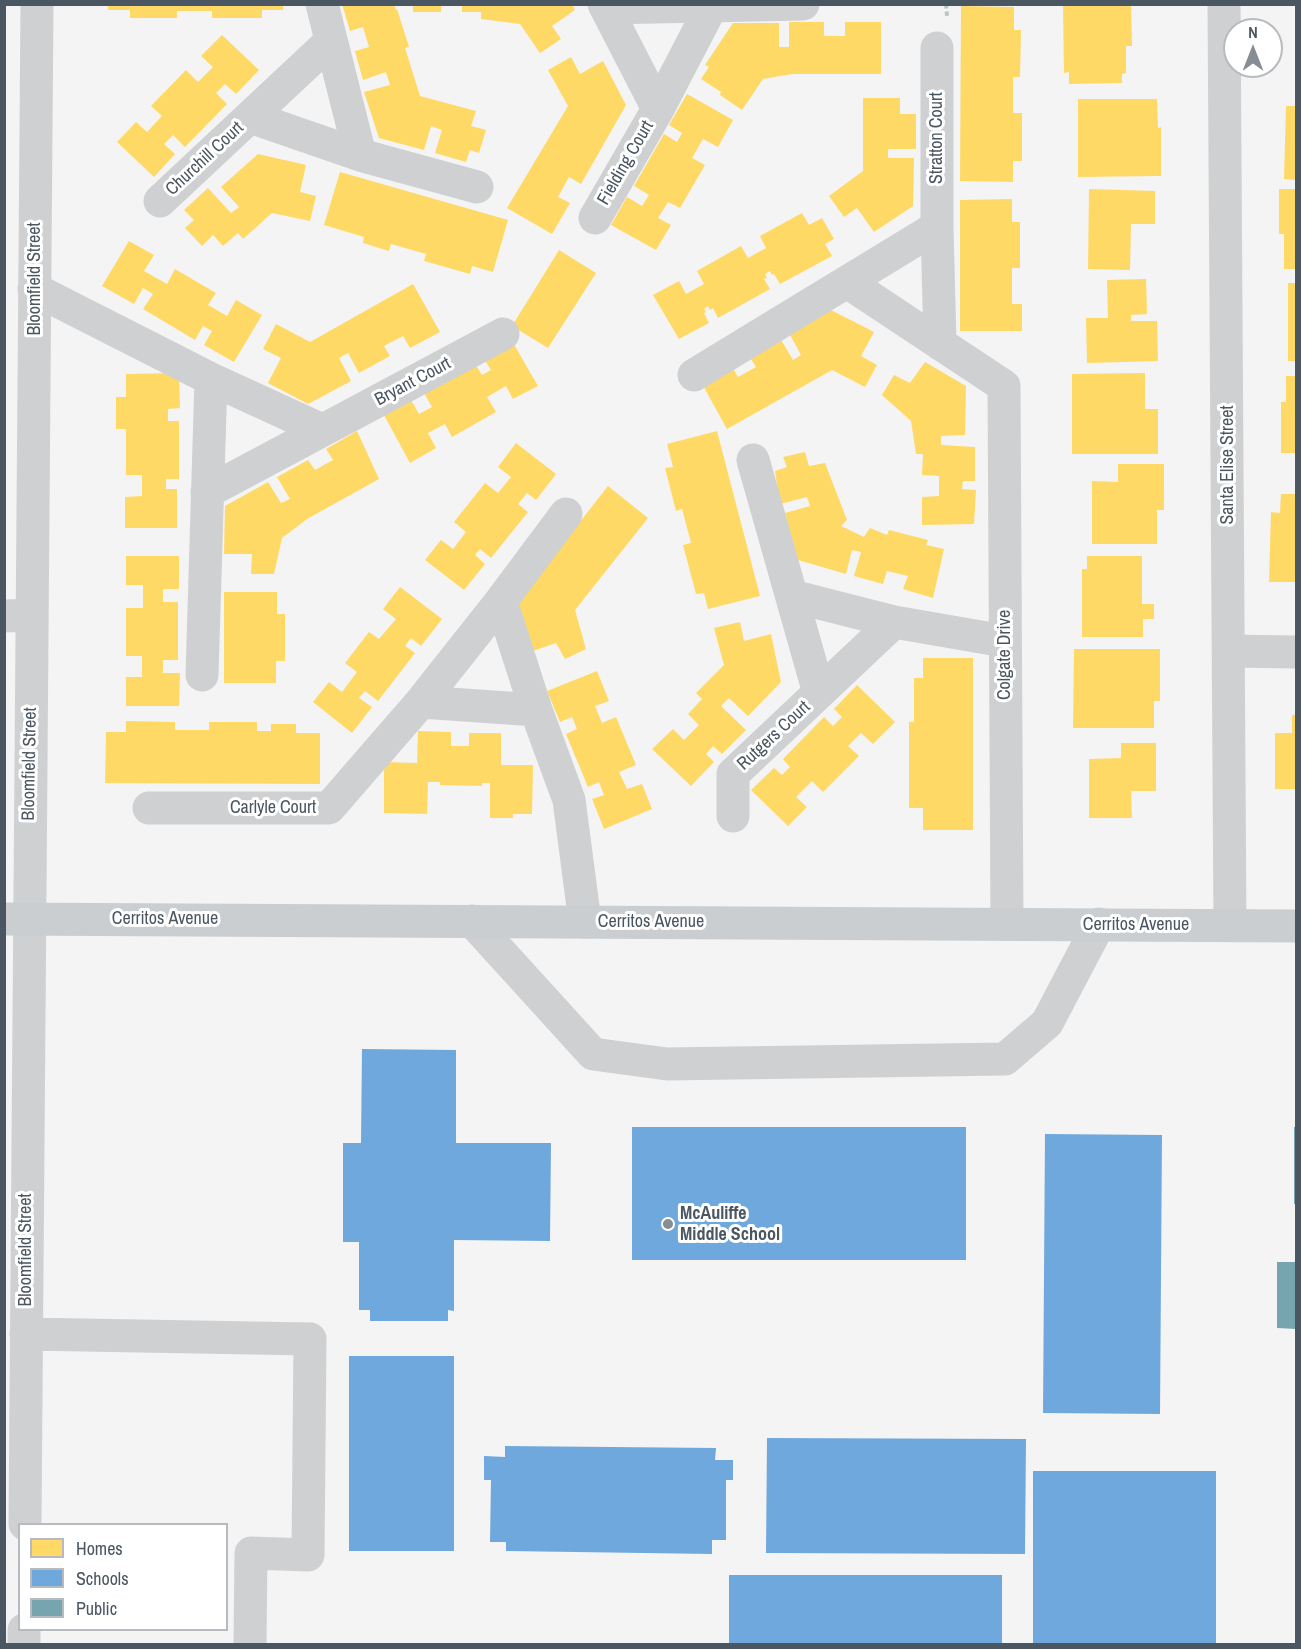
<!DOCTYPE html>
<style>
body{margin:0}
#map{position:relative;width:1301px;height:1649px;overflow:hidden;background:#f4f4f4;font-family:"Archivo Narrow",sans-serif}
canvas{display:block}
.frame{position:absolute;inset:0;border:6px solid #4a5661;pointer-events:none}
.legend{position:absolute;left:18px;top:1523px;width:210px;height:108px;box-sizing:border-box;background:#fff;border:2px solid #b7bbc0;margin:0;padding:8px 10px;list-style:none;font-size:18px;color:#4a5661}
.legend li{display:flex;align-items:center;gap:12px;height:30px}
.legend b{width:30px;border:2px solid #b7bbc0}
.north{position:absolute;left:1223px;top:18px;width:60px;height:60px;box-sizing:border-box;background:#fff;border:2px solid #b7bbc0;border-radius:50%;rotate:0deg;font-size:16px;font-weight:700;line-height:24px;text-align:center;color:#4a5661}
.north::after{content:'';display:block;margin:auto;width:21px;height:27px;background:#868d94;clip-path:polygon(50% 0,100% 100%,50% 72%,0 100%)}
</style>
<div id="map">
<canvas width="1301" height="1649"></canvas>
<div class="frame"></div>
<ul class="legend">
<li><b style="height:16px;background:#ffd966"></b>Homes</li>
<li><b style="height:16px;background:#6fa8dc"></b>Schools</li>
<li><b style="height:16px;background:#76a5af"></b>Public</li>
</ul>
<div class="north">N</div>
</div>
<script>
const g = document.querySelector('canvas').getContext('2d');
g.lineJoin = 'round';
function fill(path, color) { g.fillStyle = color; g.fill(path, 'evenodd'); }
const shape = rows => new Path2D(rows.map(r => 'M' + r).join(''));
function stroke(path, color, width, dash) { g.strokeStyle = color; g.lineWidth = width; g.lineCap = dash ? 'butt' : 'round'; g.setLineDash(dash || []); g.stroke(path); }
function label(font, color, halo, rows, align = 'center') {
  g.font = font + ' "Archivo Narrow",sans-serif'; g.lineWidth = 6; g.setLineDash([]); g.textBaseline = 'middle'; g.strokeStyle = halo; g.fillStyle = color; for (const [text, x, y, turn = 0] of rows) {
    g.save(); g.translate(x, y); g.rotate((+turn || 0) * Math.PI / 180); g.textAlign = isNaN(turn) ? turn : align; if (halo) g.strokeText(text, 0, 0); g.fillText(text, 0, 0); g.restore();
  }
}
fill(shape([
 [108,4,283,4,283,10,262,10,262,18,212,18,212,11,177,11,177,18,130,18,130,10,108,10],
 [342,4,394,4,396,10,397,9,409,47,405,48,420,96,476,111,471,126,486,130,479,153,470,150,466,162,435,153,442,130,431,126,424,150,379,138,364,92,390,85,386,72,363,80,355,51,369,47,363,27,350,31],
 [413,4,441,4,441,12,413,12],
 [462,4,572,4,575,10,552,26,561,39,540,53,520,24,481,19,481,12,462,12],
 [1131,4,1132,46,1126,46,1126,73,1122,74,1122,83,1069,84,1069,72,1064,73,1063,6],
 [961,6,1014,7,1014,30,1021,30,1020,77,1013,77,1013,113,1022,113,1022,161,1013,161,1013,182,960,181],
 [789,22,824,22,824,36,845,36,845,22,881,22,881,74,792,74,763,79,742,110,720,95,721,92,701,79,709,67,705,65,733,23,779,23,779,47,789,47],
 [222,35,259,70,236,94,225,84,216,93,227,104,185,147,173,135,164,144,175,154,154,177,117,142,136,122,147,132,162,116,151,106,186,70,198,82,213,67,201,56],
 [571,57,580,74,603,61,626,105,581,184,569,177,558,197,570,203,552,234,507,208,568,106,548,70],
 [687,94,733,120,718,147,703,139,692,158,705,165,680,208,668,202,658,218,671,225,656,250,611,225,627,197,642,206,649,195,634,186,664,134,677,142,682,133,669,125],
 [863,98,900,98,900,114,916,114,916,149,888,149,888,158,914,158,913,206,874,232,857,208,844,217,829,196,863,171],
 [1078,99,1157,99,1158,128,1161,127,1161,176,1078,177],
 [1286,106,1296,106,1296,180,1284,179],
 [258,154,306,165,300,192,316,196,310,221,272,213,243,239,238,233,223,246,213,235,202,246,185,228,194,220,184,210,208,188,231,213,239,207,221,187],
 [340,172,508,220,493,272,472,266,470,274,424,261,426,254,391,244,389,251,363,243,364,237,324,225],
 [1089,189,1155,191,1155,224,1131,224,1130,270,1088,269],
 [1279,189,1296,189,1296,269,1284,269,1284,234,1279,234],
 [1012,199,1012,222,1020,222,1020,268,1012,268,1012,304,1022,304,1022,331,960,331,960,200],
 [802,213,809,225,822,218,834,239,825,244,832,256,780,284,774,274,772,275,770,271,765,274,767,278,764,279,770,289,718,318,713,308,710,310,708,306,704,309,706,312,704,313,709,323,679,339,653,295,679,281,686,294,704,284,697,271,741,246,748,258,766,248,760,236],
 [129,241,154,255,144,271,167,284,175,269,216,293,208,305,227,316,236,300,262,315,234,362,204,345,212,331,203,326,195,340,143,309,153,294,143,288,134,304,102,286],
 [559,250,596,273,548,348,512,326],
 [1146,279,1147,314,1131,315,1131,321,1157,321,1158,361,1087,363,1086,318,1108,318,1107,280],
 [1288,283,1296,283,1296,361,1288,361],
 [413,284,440,332,410,348,403,336,384,346,390,356,359,373,348,353,339,358,351,381,308,404,268,383,281,358,263,349,276,324,310,342],
 [831,310,874,332,861,356,877,365,865,387,832,370,727,429,701,382,731,365,738,377,756,367,749,356,780,338,793,360,801,355,789,333],
 [512,341,538,386,513,399,506,386,487,397,496,412,452,437,445,424,428,433,436,448,410,463,384,415,411,400,419,414,432,407,424,393,475,364,482,375,491,370,483,357],
 [925,362,966,386,965,435,941,436,941,445,975,447,975,481,963,481,962,489,976,490,974,524,922,525,922,497,939,496,939,476,922,475,923,454,916,454,911,421,882,395,894,375,910,383],
 [179,373,180,408,168,409,168,421,179,421,179,479,166,479,166,489,177,489,177,528,125,528,125,497,142,496,142,475,126,475,126,429,116,429,116,397,126,397,126,374],
 [1145,373,1145,409,1158,409,1158,454,1072,454,1072,374],
 [1286,376,1296,376,1296,453,1281,453,1281,402,1286,402],
 [357,431,379,479,307,519,282,538,274,574,251,574,252,554,224,554,225,506,268,482,281,503,290,499,277,477,308,460,315,470,333,460,326,449],
 [717,431,760,596,708,609,704,593,696,594,683,545,691,543,682,509,676,511,665,468,673,467,667,444],
 [516,443,556,474,536,500,527,493,518,504,528,512,491,558,480,549,475,555,485,564,464,590,425,560,441,540,453,549,466,532,454,522,485,483,498,493,511,477,498,467],
 [805,452,809,466,825,463,847,520,841,526,864,537,870,528,887,535,889,530,928,540,926,545,944,549,933,598,903,589,908,576,887,571,883,584,854,576,861,552,852,550,846,574,798,560,785,513,810,506,807,497,780,504,775,471,787,467,783,457],
 [1118,464,1164,464,1164,510,1157,510,1157,544,1092,544,1092,481,1118,482],
 [608,486,648,518,575,610,586,649,565,659,556,643,533,651,515,605],
 [1281,494,1296,494,1296,582,1269,582,1271,512,1280,513],
 [126,556,179,556,179,589,163,589,163,602,178,602,178,660,163,660,163,673,180,673,179,706,126,706,126,677,142,677,142,656,126,656,126,608,143,608,143,585,126,585],
 [1087,556,1142,556,1142,604,1154,604,1154,619,1143,619,1143,637,1082,637,1082,569,1087,569],
 [400,587,442,619,421,646,411,638,405,646,415,653,378,701,365,691,359,698,372,707,352,733,313,702,329,682,342,692,357,672,345,663,369,632,379,639,396,619,383,609],
 [224,592,277,592,277,614,285,614,285,661,276,661,276,683,224,683],
 [740,622,744,641,771,634,781,682,748,716,729,698,721,706,746,730,722,754,713,746,706,754,714,762,691,786,652,749,673,729,684,740,699,725,688,714,702,699,696,693,724,665,714,628],
 [1074,649,1160,649,1160,701,1154,701,1154,728,1073,728],
 [923,658,973,658,973,830,923,830,923,808,909,808,909,722,914,722,914,678,923,678],
 [597,671,609,701,595,706,602,723,616,717,636,765,619,772,627,789,642,784,652,809,604,829,592,799,604,795,599,782,588,787,566,734,577,729,572,717,560,722,547,691],
 [857,685,895,722,873,744,861,733,848,746,859,756,823,792,812,781,796,797,807,807,788,826,751,790,774,768,782,775,790,767,783,759,824,717,833,726,842,717,834,709],
 [1292,715,1296,715,1296,789,1275,789,1275,733,1292,733],
 [126,721,175,722,175,730,209,730,209,722,257,722,257,731,271,731,271,724,296,724,296,733,320,733,320,784,105,783,106,732,126,732],
 [418,731,451,732,451,746,469,746,469,733,501,733,501,765,533,765,532,814,513,814,513,818,490,818,490,783,482,783,482,786,440,785,440,782,428,782,427,814,384,813,384,762,417,763],
 [1121,743,1156,743,1156,791,1131,791,1132,818,1089,818,1089,759,1121,758]
]), '#ffd966');
fill(shape([
 [362,1049,456,1050,456,1143,551,1143,550,1241,454,1240,454,1311,448,1310,448,1321,370,1321,370,1310,359,1310,359,1242,343,1242,343,1143,361,1143],
 [632,1127,966,1127,966,1260,632,1260],
 [1045,1134,1162,1135,1160,1414,1043,1413],
 [349,1356,454,1356,454,1551,349,1551],
 [767,1438,1026,1439,1025,1554,766,1553],
 [505,1446,716,1448,715,1460,733,1460,733,1480,726,1480,726,1540,712,1540,712,1554,506,1551,506,1542,490,1542,491,1480,484,1480,484,1456,505,1457],
 [1033,1471,1216,1471,1216,1644,1033,1644],
 [729,1575,1002,1575,1002,1644,729,1644]
]), '#6fa8dc');
fill(shape([
 [1294,1127,1296,1127,1296,1204,1294,1204],
 [1277,1262,1296,1262,1296,1329,1277,1328]
]), '#76a5af');
stroke(shape([
 [946,4,947,16]
]), '#bcc7c4', 4, [4.5, 3]);
stroke(shape([
 [322,4,360,155,477,187],
 [604,4,606,8,803,4],
 [1224,4,1230,925],
 [606,8,658,109],
 [250,117,360,155],
 [160,201,331,41],
 [595,218,658,109,711,7],
 [937,227,940,344],
 [847,282,1004,386,1007,924],
 [34,289,211,379,202,675],
 [694,375,937,227,937,48],
 [211,379,322,430],
 [753,460,819,693],
 [207,492,503,334],
 [792,596,894,622,1004,641],
 [501,601,536,710],
 [4,616,32,615],
 [1229,651,1296,652],
 [421,702,501,601,566,514],
 [149,808,329,808,421,702,536,710,569,800,585,922],
 [733,816,733,774,894,622],
 [472,921,593,1054,667,1064,1005,1059,1047,1023,1099,924],
 [26,1334,310,1339,308,1555,251,1553,250,1644],
 [25,1524,37,4],
 [24,1644,24,1630]
]), '#ced0d2', 33);
stroke(shape([
 [4,919,1296,926]
]), '#caced1', 33);
for (const [x, y, r, color] of [
 [668,1224,6,"#868d94"]
]) { const dot = new Path2D(); dot.arc(x, y, r, 0, 2 * Math.PI); g.fillStyle = color; g.fill(dot); stroke(dot, '#fff', 2); }
label('18px', '#4a5661', '#fff', [
 ["Stratton Court",937,138,-90],
 ["Churchill Court",205,159,-43],
 ["Fielding Court",626,163,-60],
 ["Bloomfield Street",35,279,-90],
 ["Bryant Court",413,382,-28],
 ["Santa Elise Street",1228,465,-90],
 ["Colgate Drive",1005,655,-90],
 ["Rutgers Court",774,736,-43],
 ["Bloomfield Street",30,764,-89],
 ["Carlyle Court",273,808],
 ["Cerritos Avenue",165,919],
 ["Cerritos Avenue",651,922],
 ["Cerritos Avenue",1136,925],
 ["Bloomfield Street",26,1250,-90]
]);
label('bold 18px', '#4a5661', '#fff', [
 ["McAuliffe",680,1214],
 ["Middle School",680,1235]
], 'left');
</script>
